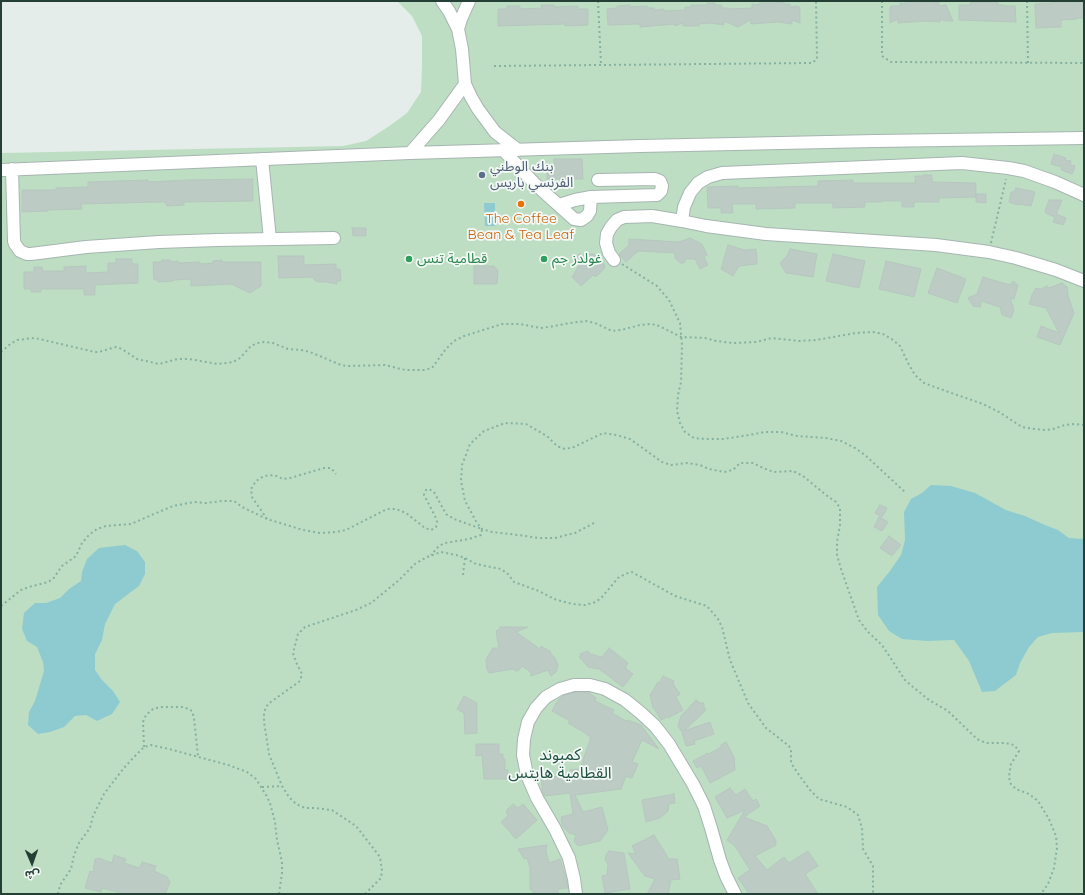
<!DOCTYPE html>
<meta charset="utf-8">
<style>
body{margin:0}
#map{position:relative;width:1085px;height:895px;overflow:hidden;background:#e4ede9;font-family:Quicksand,"Noto Sans Arabic",sans-serif}
canvas{display:block}
.frame{position:absolute;inset:0;border:2px solid #233f36;pointer-events:none}
.north{position:absolute;left:12px;top:843px;width:40px;height:40px;-webkit-text-stroke:3px #f5faf7;paint-order:stroke;rotate:178deg;font-size:11px;font-weight:700;line-height:16px;text-align:center;color:#233f36}
.north::after{content:'';display:block;margin:auto;width:14px;height:18px;background:#233f36;clip-path:polygon(50% 0,100% 100%,50% 72%,0 100%)}
</style>
<div id="map">
<canvas width="1085" height="895"></canvas>
<div class="frame"></div>
<div class="north">ش</div>
</div>
<script>
const g = document.querySelector('canvas').getContext('2d');
g.lineJoin = 'round';
function fill(path, color) { g.fillStyle = color; g.fill(path, 'evenodd'); }
const shape = rows => new Path2D(rows.map(r => 'M' + r).join(''));
function stroke(path, color, width, dash) { g.strokeStyle = color; g.lineWidth = width; g.lineCap = dash ? 'butt' : 'round'; g.setLineDash(dash || []); g.stroke(path); }
function label(font, color, halo, rows, align = 'center') {
  g.font = font + ' Quicksand,"Noto Sans Arabic",sans-serif'; g.lineWidth = 3.5; g.setLineDash([]); g.textBaseline = 'middle'; g.strokeStyle = halo; g.fillStyle = color; for (const [text, x, y, turn = 0] of rows) {
    g.save(); g.translate(x, y); g.rotate((+turn || 0) * Math.PI / 180); g.textAlign = isNaN(turn) ? turn : align; if (halo) g.strokeText(text, 0, 0); g.fillText(text, 0, 0); g.restore();
  }
}
fill(shape([
 [397,1,1084,1,1084,894,1,894,1,153,343,146,366,141,388,127,407,113,421,92,422,66,422,36,412,16]
]), '#bedec4');
fill(shape([
 [484,203,495,203,495,226,485,226],
 [931,485,951,486,975,493,1006,510,1025,516,1045,525,1058,530,1069,538,1084,539,1084,632,1052,633,1038,637,1029,647,1020,663,1016,675,995,691,982,692,969,661,954,640,927,641,902,639,889,631,878,615,877,587,890,571,901,555,905,540,904,512,911,499,922,493],
 [125,545,137,551,145,562,145,574,139,586,115,604,105,624,102,640,95,654,95,670,102,680,113,691,120,702,112,714,97,721,86,715,75,716,64,727,50,732,38,734,28,725,29,712,35,701,44,671,43,662,37,647,27,641,22,629,24,613,35,603,46,603,60,598,69,589,81,581,82,572,87,559,99,548]
]), '#8dcbd1');
const building = shape([
 [906,1,924,2,924,1,932,1,932,3,939,2,939,6,946,5,953,21,945,21,941,19,940,22,927,21,898,23,898,19,890,23,890,7,892,6,900,6,900,3,906,4,906,1],
 [1053,1,1083,1,1083,3,1084,3,1084,18,1077,18,1077,19,1061,20,1061,27,1036,28,1035,4,1053,3,1053,1],
 [776,2,784,2,784,4,790,4,790,7,798,6,800,8,800,23,792,20,792,24,778,22,751,24,750,20,738,27,724,21,724,25,710,23,699,24,699,26,683,26,683,23,675,26,675,24,640,27,640,24,608,25,607,9,617,8,617,6,630,5,630,7,647,6,648,8,654,8,655,10,664,9,664,11,685,10,685,7,691,7,691,5,707,5,707,3,715,3,715,5,722,5,722,8,729,8,730,9,752,8,752,4,759,5,759,3,776,3,776,2],
 [977,2,998,2,998,5,1004,5,1005,6,1015,6,1016,22,959,20,959,5,970,5,970,3,977,2],
 [541,5,554,5,554,7,578,6,578,9,588,9,588,25,565,26,565,24,498,26,498,9,507,9,507,6,520,6,520,9,542,8,541,5],
 [1054,154,1066,158,1065,160,1071,161,1070,165,1075,166,1072,174,1061,170,1062,167,1051,164,1054,154],
 [554,159,582,159,583,179,547,179,547,167,554,167,554,159],
 [924,175,932,175,932,182,976,183,976,197,939,198,939,202,914,202,914,207,902,207,902,201,882,201,882,202,865,202,865,207,833,208,833,203,795,203,795,208,756,209,756,204,732,204,733,213,721,213,721,208,708,208,707,187,738,186,738,188,818,186,818,181,853,180,853,183,915,183,915,176,924,176,924,175],
 [253,179,253,201,184,202,184,205,167,206,165,202,159,202,81,204,82,209,48,210,48,211,22,212,22,190,56,190,56,188,88,187,88,182,148,180,148,182,188,180,253,179],
 [1016,188,1035,192,1031,206,1018,204,1017,205,1009,202,1011,192,1014,192,1016,188],
 [976,194,986,194,986,203,976,202,976,194],
 [1049,200,1062,200,1056,214,1066,218,1063,225,1053,222,1055,217,1045,213,1046,212,1045,211,1049,200],
 [352,228,366,228,366,236,353,236,352,228],
 [690,238,702,244,707,255,704,257,708,265,700,269,695,259,686,259,684,263,680,263,675,258,675,253,638,251,626,262,619,254,629,245,629,239,679,242,690,238],
 [728,245,744,250,756,249,757,264,739,266,733,276,721,269,728,245],
 [790,249,817,254,813,277,786,273,780,263,787,256,790,249],
 [586,252,590,254,594,254,605,265,604,269,596,277,593,275,581,286,572,277,574,274,579,265,575,258,580,253,583,256,586,252],
 [833,254,865,261,859,288,826,281,833,254],
 [278,256,304,256,304,265,336,264,336,269,340,269,341,281,337,281,337,284,332,283,329,283,328,282,317,282,317,281,314,280,314,277,279,278,278,256],
 [116,259,132,259,132,264,138,264,138,283,95,285,95,295,84,295,84,289,41,289,41,292,31,292,31,289,24,289,24,272,34,272,34,267,42,267,43,271,64,271,64,267,86,266,86,273,108,272,108,263,116,263,116,259],
 [162,260,170,260,172,262,178,261,178,263,200,262,200,264,213,263,213,261,222,260,222,262,261,262,261,286,250,293,231,284,191,286,191,279,174,280,173,281,158,282,158,280,154,280,153,262,161,262,162,260],
 [886,261,921,269,914,297,879,289,886,261],
 [474,266,494,266,498,271,497,284,474,284,474,266],
 [937,268,966,279,957,303,928,293,937,268],
 [983,277,1010,285,1013,281,1018,285,1014,299,1010,298,1014,310,1011,318,1002,315,1000,307,981,301,981,307,973,306,968,298,977,294,983,277],
 [1062,283,1067,287,1068,296,1074,313,1060,345,1037,337,1041,326,1059,333,1046,308,1029,304,1032,295,1036,288,1041,289,1047,286,1049,288,1062,283],
 [880,505,887,508,882,517,875,513,880,505],
 [879,517,888,522,882,531,874,527,879,517],
 [889,536,901,545,892,556,880,548,889,536],
 [500,627,528,627,516,632,540,649,541,646,551,652,550,653,555,658,558,665,556,672,551,676,548,670,531,676,531,672,522,666,518,671,515,671,513,669,489,673,487,669,486,659,493,648,499,648,496,631,500,629,500,627],
 [609,648,628,663,625,668,633,674,623,687,599,669,588,667,579,657,581,656,580,654,588,651,590,654,602,657,609,648],
 [663,676,674,681,673,684,680,694,676,697,683,710,668,718,667,717,661,720,654,708,653,708,650,695,658,682,660,682,663,676],
 [575,692,588,692,596,698,595,701,614,710,612,713,626,721,628,720,641,725,659,749,642,740,632,762,638,764,632,778,626,776,621,789,575,795,583,812,602,807,608,830,600,841,578,846,574,841,576,835,569,833,562,825,561,817,573,814,570,793,545,796,543,793,541,778,571,775,570,770,580,769,591,737,587,735,587,734,568,723,570,721,552,711,558,700,565,695,575,692],
 [464,696,477,703,477,733,465,734,464,713,457,709,464,696],
 [696,700,700,703,704,703,704,707,706,710,684,731,710,722,714,734,694,741,695,744,686,746,682,732,678,726,681,716,696,700],
 [726,742,734,757,735,770,710,783,701,766,697,768,693,761,708,753,709,754,721,747,721,745,726,742],
 [476,744,499,744,499,754,503,754,503,759,505,759,505,770,508,770,508,779,484,779,482,755,476,756,476,744],
 [730,788,736,795,745,789,753,801,756,799,760,806,744,817,767,826,776,841,776,845,755,856,767,870,784,857,789,863,808,851,818,866,805,874,818,894,749,894,738,878,750,870,735,846,727,840,745,810,727,818,715,797,730,788],
 [674,794,675,803,669,804,668,811,660,818,646,822,642,800,674,794],
 [513,804,518,808,523,804,537,820,516,839,501,822,508,816,506,811,513,804],
 [654,835,669,859,677,859,680,879,671,880,668,894,647,894,655,879,645,876,628,853,636,854,632,846,654,835],
 [547,845,546,851,549,863,560,859,565,875,568,888,558,889,558,894,533,894,533,890,530,890,530,868,527,858,524,859,518,849,547,845],
 [609,851,624,853,630,889,605,893,602,876,607,875,608,864,605,860,606,855,609,851],
 [114,855,126,859,124,863,140,868,142,862,156,866,154,871,167,877,170,882,165,894,117,894,118,892,102,888,101,892,85,888,90,871,93,872,95,859,99,858,112,863,114,855]
]);
fill(building, '#bccbc4');
stroke(building, '#b6c7bf', 1);
const minor = shape([
 [442,1,449,11,458,29,462,49,465,84,471,97,478,109,495,132,518,150],
 [458,29,461,19,469,1],
 [504,151,535,184,574,219,581,220,587,216,590,211,591,197],
 [410,153,439,120,465,84],
 [262,159,270,239],
 [12,169,14,241,15,244,20,251,27,254,31,254,86,247,159,242,217,240,334,238],
 [1,170,410,153,640,146,875,141,1084,138],
 [559,205,575,200,591,197,657,195,661,191,662,186,660,181,655,179,598,180],
 [682,221,684,207,690,193,698,183,708,177,722,173,962,163,1008,168,1024,171,1055,182,1084,195],
 [614,260,609,253,606,243,607,234,611,227,617,220,624,217,652,216,682,221,706,226,766,234,936,245,989,252,1016,258,1056,270,1084,281],
 [576,894,574,879,569,858,555,829,537,798,527,775,523,755,524,739,528,722,536,708,546,697,560,689,574,685,590,685,605,689,625,700,641,713,655,726,669,744,693,784,704,806,711,828,720,860,726,876,735,894]
]);
stroke(minor, '#a6b5b0', 14);
stroke(shape([
 [598,1,601,65],
 [882,1,882,56,891,62,1084,63],
 [1027,1,1028,63],
 [494,66,812,63,817,59,816,1],
 [991,243,1006,179],
 [622,264,657,286,669,300,680,323,682,345,681,382,678,395,677,411,680,423,685,432,694,438,706,439,723,439,749,435,765,432,781,432,797,436,826,438,841,441,855,448,865,455,906,493],
 [1,352,9,345,17,340,25,339,35,338,95,352,99,352,109,349,116,347,122,349,137,359,159,364,178,359,189,359,218,364,233,362,240,358,251,346,258,343,264,342,273,343,288,349,301,350,310,352,341,365,347,366,385,365,405,370,424,370,432,368,445,350,454,341,464,336,502,324,520,324,540,328,549,327,570,323,586,321,595,323,612,331,621,330,640,325,650,324,657,325,681,337,705,338,716,341,734,343,756,342,772,338,799,341,816,340,856,333,873,332,883,334,893,340,900,346,909,365,915,375,924,383,940,389,983,404,999,412,1022,427,1034,429,1045,430,1053,429,1065,425,1075,424,1084,425],
 [267,519,252,497,251,489,256,481,264,476,274,475,283,479,290,478,324,468,331,468,336,474],
 [594,523,575,533,555,538,539,538,518,535,492,532,482,529,477,523,465,501,461,481,462,465,470,444,484,431,505,423,526,424,547,436,557,446,565,449,574,447,603,433,616,435,630,439,662,462,671,465,687,463,700,465,709,469,724,472,733,470,740,463,753,463,763,468,774,472,793,471,803,476,826,495,836,502,840,508,840,525,837,542,837,555,841,569,859,620,868,632,882,645,905,680,913,687,929,700,948,711,977,739,986,743,1005,743,1014,745,1019,751,1011,764,1009,776,1010,783,1016,789,1029,794,1038,801,1049,819,1056,836,1057,848,1054,868,1048,884,1041,894],
 [463,575,465,558],
 [1,606,21,590,29,587,48,582,53,579,62,566,76,556,82,543,89,535,97,529,106,526,131,524,154,514,173,506,194,502,206,503,222,501,234,501,242,507,267,519,303,530,320,533,336,532,346,530,387,509,396,509,406,513,425,528,431,530,436,527,437,522,435,516,424,495,426,490,429,489,434,492,446,514,454,519,482,529,481,535,469,539,445,543,439,546,431,555],
 [144,747,143,722,146,715,153,709,161,707,184,707,192,711,194,718,198,756],
 [262,787,282,786],
 [58,894,60,885,71,869,74,855,79,843,90,828,93,816,104,794,123,769,134,757,144,747,151,745,169,749,228,765,247,772,256,779,266,795,270,803,275,822,277,840,282,862,282,873,279,894],
 [365,894,381,878,382,871,380,857,356,826,332,810,315,808,305,808,296,804,289,797,282,786,269,754,264,722,264,712,268,704,300,681,302,674,296,662,293,653,298,634,305,627,356,610,371,603,398,581,415,564,427,557,441,552,456,555,465,558,476,564,501,569,508,574,514,582,539,591,554,599,572,604,585,605,596,602,602,597,618,578,625,574,632,572,675,596,707,606,718,619,722,627,730,660,748,703,766,728,789,746,791,750,791,763,799,775,810,790,819,799,847,807,858,815,862,828,863,849,873,866,873,894]
]), '#85b1a0', 2, [2, 3]);
stroke(minor, '#fff', 12);
for (const [x, y, r, color] of [
 [482,175,4,"#5c6f8a"],
 [521,204,4,"#e8710a"],
 [409,259,4,"#2e9e5b"],
 [544,259,4,"#2e9e5b"]
]) { const dot = new Path2D(); dot.arc(x, y, r, 0, 2 * Math.PI); g.fillStyle = color; g.fill(dot); stroke(dot, '#f5faf7', 1.5); }
label('14px', '#4e5e75', '#f5faf7', [
 ["بنك الوطني",490,167],
 ["الفرنسي باريس",490,183]
], 'left');
label('14px', '#c56008', '#f5faf7', [
 ["The Coffee",521,219],
 ["Bean & Tea Leaf",521,235]
]);
label('14px', '#27864d', '#f5faf7', [
 ["قطامية تنس",417,259],
 ["غولدز جم",552,259]
], 'left');
label('16px', '#1f5142', '#f5faf7', [
 ["كمبوند",560,755],
 ["القطامية هايتس",560,773]
]);
</script>
